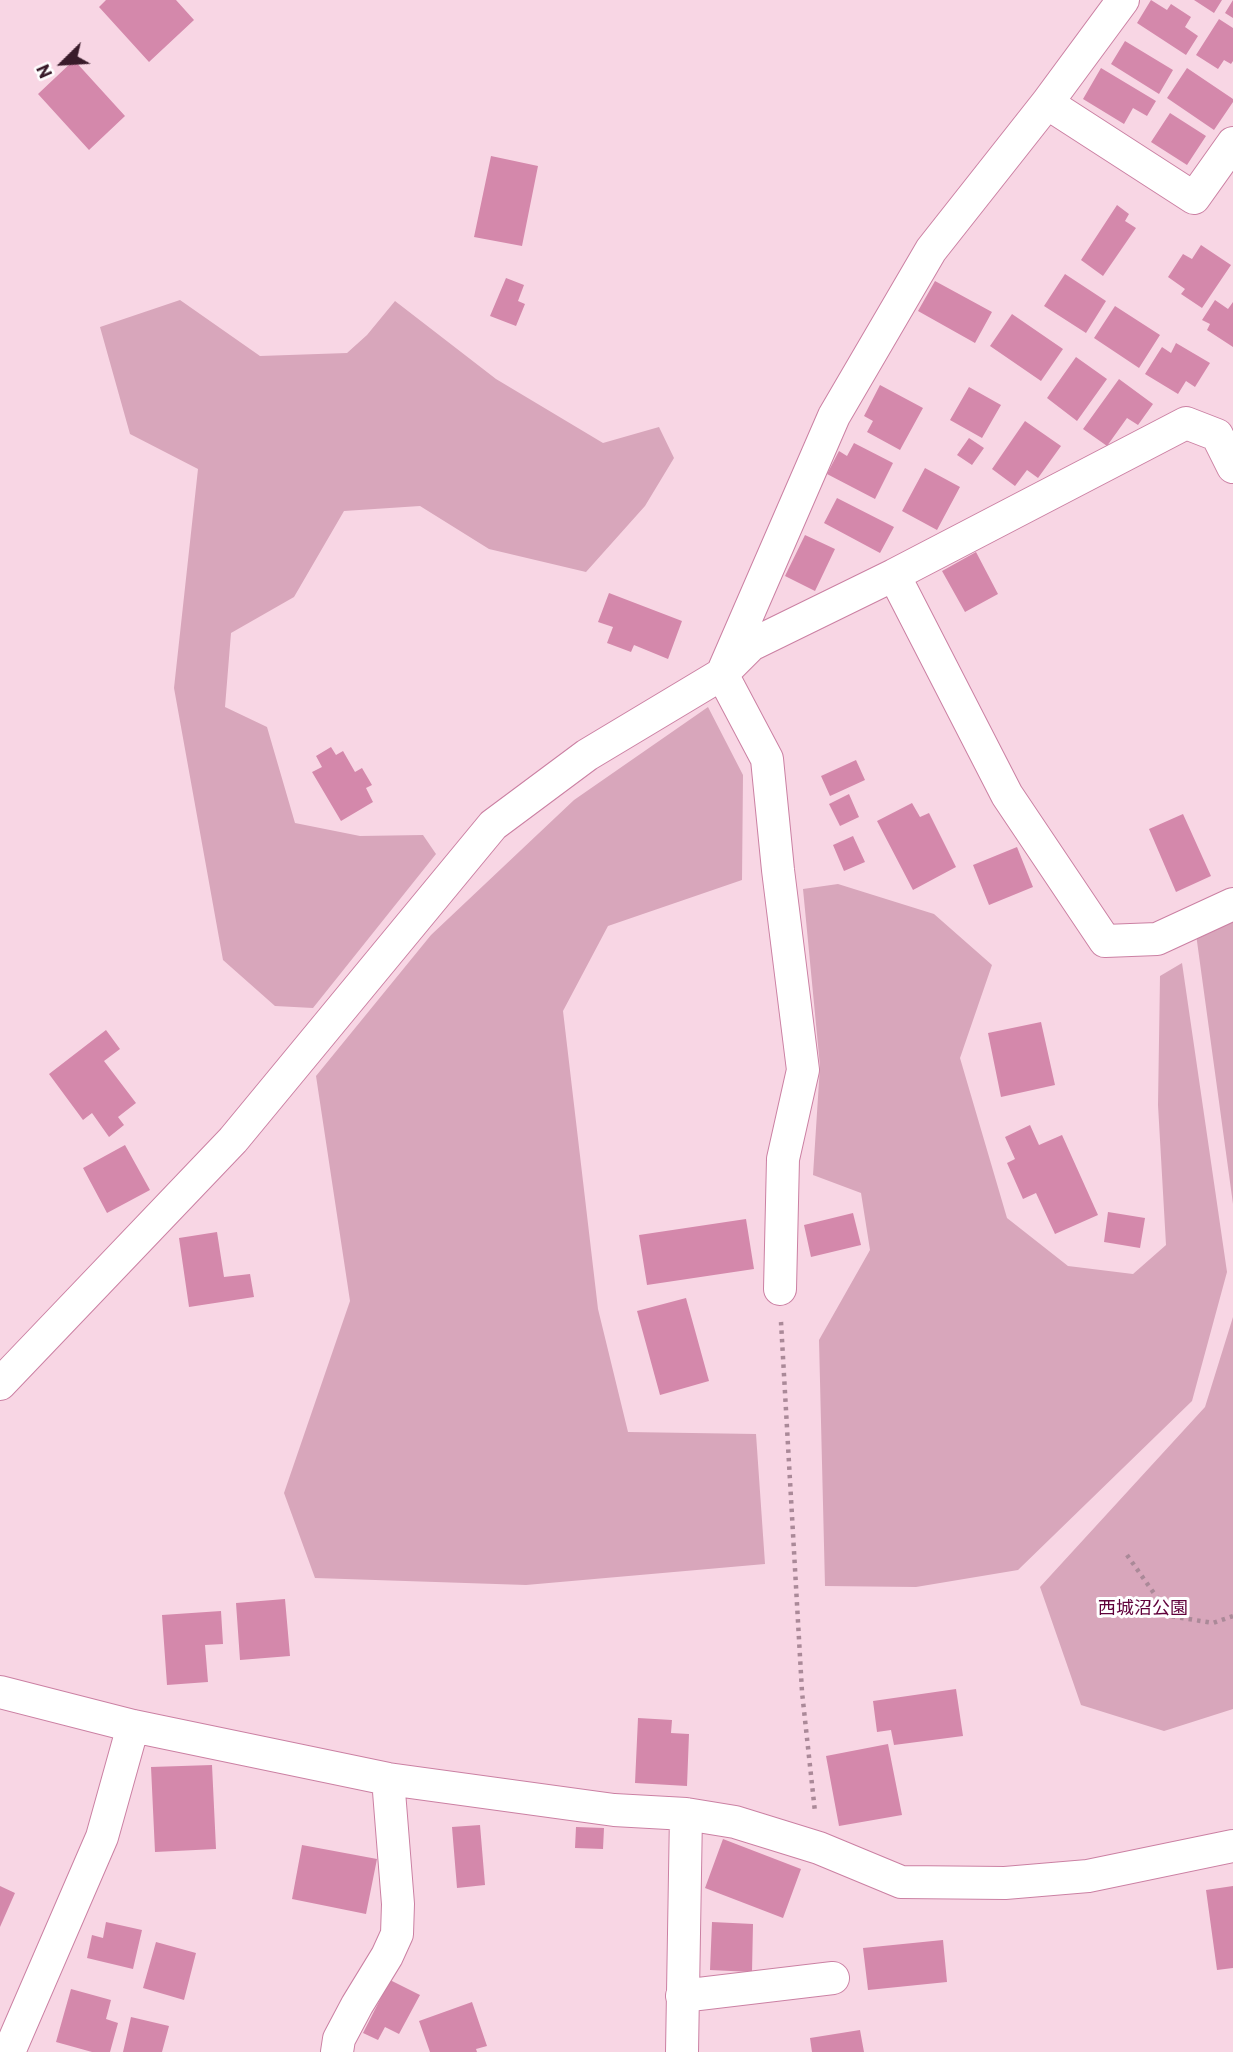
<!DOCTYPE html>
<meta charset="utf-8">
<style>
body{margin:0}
#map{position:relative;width:1233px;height:2052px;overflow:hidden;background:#f8d6e4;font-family:Barlow,sans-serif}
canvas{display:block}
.north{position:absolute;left:28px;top:28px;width:70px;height:70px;-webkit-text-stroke:5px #fff;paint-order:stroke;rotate:246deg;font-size:19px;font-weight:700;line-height:28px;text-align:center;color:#391b2a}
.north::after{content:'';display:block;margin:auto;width:24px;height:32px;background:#391b2a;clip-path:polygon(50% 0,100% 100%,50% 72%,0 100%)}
</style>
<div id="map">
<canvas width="1233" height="2052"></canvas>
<div class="north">N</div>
</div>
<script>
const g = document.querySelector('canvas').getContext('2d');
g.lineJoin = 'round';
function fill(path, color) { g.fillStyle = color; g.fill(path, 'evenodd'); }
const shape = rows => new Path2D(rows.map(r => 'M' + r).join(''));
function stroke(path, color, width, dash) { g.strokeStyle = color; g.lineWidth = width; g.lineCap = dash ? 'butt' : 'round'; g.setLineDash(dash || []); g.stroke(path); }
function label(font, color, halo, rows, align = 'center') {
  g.font = font + ' Barlow,"Noto Sans JP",sans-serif'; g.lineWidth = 6; g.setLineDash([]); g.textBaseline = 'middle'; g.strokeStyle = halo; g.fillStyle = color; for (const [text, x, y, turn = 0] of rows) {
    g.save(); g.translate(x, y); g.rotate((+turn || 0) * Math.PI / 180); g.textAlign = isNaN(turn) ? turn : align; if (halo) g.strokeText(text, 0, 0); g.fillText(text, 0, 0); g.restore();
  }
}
fill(shape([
 [180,300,260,356,347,353,367,335,395,301,496,379,603,443,659,427,674,458,645,506,586,572,489,549,420,506,344,511,294,597,231,633,225,707,267,727,295,823,360,836,423,835,436,854,313,1008,275,1006,223,960,174,688,198,469,130,434,100,327],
 [708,707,743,775,742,880,608,926,563,1011,598,1309,628,1432,756,1434,765,1564,526,1585,315,1578,284,1493,350,1301,316,1076,431,935,574,800],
 [838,884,934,914,992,965,960,1058,1007,1218,1068,1266,1133,1274,1166,1245,1158,1105,1160,976,1182,963,1227,1272,1192,1401,1018,1570,916,1587,825,1586,819,1340,870,1250,861,1193,813,1175,820,1066,803,889],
 [1233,917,1233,1204,1196,934],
 [1233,1317,1233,1709,1164,1731,1081,1705,1040,1587,1205,1407]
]), '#d8a6bb');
fill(shape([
 [106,0,176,0,194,20,149,62,99,7],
 [1151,0,1167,10,1171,4,1191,17,1185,27,1198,36,1186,55,1137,23],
 [1194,0,1222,0,1214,13],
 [1233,0,1233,18,1225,13],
 [1219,19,1233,28,1233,61,1231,64,1224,60,1218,69,1196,55],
 [1125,41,1173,70,1159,94,1111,64],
 [74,60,125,116,89,150,38,94],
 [1101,68,1156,101,1147,116,1133,108,1124,124,1083,99],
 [1187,68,1233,99,1233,102,1214,130,1167,98],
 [1170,113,1206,136,1187,165,1151,142],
 [491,156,538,166,522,246,474,237],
 [1117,205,1129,214,1125,221,1136,228,1103,276,1081,260],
 [1201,245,1231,265,1202,308,1181,294,1185,289,1168,277,1183,254,1192,259],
 [1065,274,1106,301,1086,333,1044,306],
 [506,278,524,285,518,301,525,304,516,326,490,316],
 [935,281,992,312,975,343,918,311],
 [1215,300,1228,309,1233,302,1233,347,1207,330,1210,324,1202,320],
 [1115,306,1160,335,1139,368,1094,338],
 [1012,314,1063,349,1041,381,990,346],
 [1176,343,1210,363,1195,387,1186,381,1178,394,1145,374,1162,347,1171,353],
 [1076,357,1107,379,1077,421,1047,398],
 [1119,379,1153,404,1138,425,1127,418,1107,446,1083,429],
 [880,385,923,408,900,450,867,432,873,421,864,416],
 [969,387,1001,405,982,438,950,420],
 [1025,421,1061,446,1038,478,1027,470,1015,486,992,469],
 [969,438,984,448,972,465,957,455],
 [854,443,893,463,875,499,827,474,839,451,847,456],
 [925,468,960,487,937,530,902,511],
 [837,498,894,527,880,553,824,523],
 [805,535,835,549,815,591,785,576],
 [976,552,998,594,965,612,942,571],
 [609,593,682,621,668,659,634,645,631,652,607,643,613,627,598,622],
 [331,747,336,755,343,751,355,772,362,768,372,785,366,788,373,802,341,821,312,772,322,767,316,756],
 [856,760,865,780,830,796,821,776],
 [849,794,859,817,840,826,829,804],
 [912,803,920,817,929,813,956,867,913,890,877,821],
 [1183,814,1211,876,1176,892,1149,829],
 [853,836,865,862,844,871,833,845],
 [1017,847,1033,887,989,905,973,865],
 [1041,1022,1055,1085,1001,1097,988,1033],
 [106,1030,120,1049,104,1061,136,1103,118,1117,124,1125,109,1137,92,1113,83,1120,49,1074],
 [1030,1125,1039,1145,1062,1135,1098,1215,1055,1234,1036,1193,1023,1199,1007,1163,1015,1159,1005,1137],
 [125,1145,150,1190,107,1213,83,1168],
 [1108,1212,1145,1218,1140,1248,1104,1242],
 [853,1213,861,1245,811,1257,804,1225],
 [746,1219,754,1269,647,1285,639,1235],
 [217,1232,224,1277,250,1274,254,1297,189,1307,179,1238],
 [686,1298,709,1381,660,1395,637,1311],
 [285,1599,290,1656,240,1660,236,1603],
 [221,1611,223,1644,205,1645,208,1682,167,1685,162,1615],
 [956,1689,963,1736,894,1745,891,1730,877,1732,873,1701],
 [638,1718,672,1720,671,1733,689,1734,687,1786,635,1783],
 [888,1744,902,1815,839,1826,826,1756],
 [212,1765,216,1849,155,1852,151,1767],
 [480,1825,485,1885,457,1888,452,1827],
 [576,1827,604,1828,603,1849,575,1848],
 [723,1839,801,1869,783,1918,705,1888],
 [302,1845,377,1859,366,1914,292,1899],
 [0,1886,15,1893,0,1927],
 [1233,1886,1233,1968,1217,1970,1206,1890],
 [106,1922,142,1930,133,1969,87,1958,92,1935,103,1938],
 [712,1922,753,1924,752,1972,710,1970],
 [943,1940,947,1982,868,1990,863,1948],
 [156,1942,196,1953,184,2000,143,1988],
 [390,1980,420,1995,399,2034,385,2027,378,2040,363,2033],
 [71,1989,111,2000,106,2019,118,2023,110,2052,92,2052,56,2042],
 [472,2002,487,2046,476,2049,477,2052,430,2052,419,2021],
 [131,2017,169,2026,162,2052,123,2052],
 [860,2030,864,2052,812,2052,810,2038]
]), '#d488ab');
const street = shape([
 [1047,103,1194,198,1233,143],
 [894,575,1007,795,1105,941,1157,939,1233,904],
 [780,1289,783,1159,803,1070,778,870,767,759,722,674,834,416,931,250,1047,103,1123,0],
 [0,1384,233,1140,493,825,587,755,722,674,751,645,894,575,1186,423,1217,435,1233,467],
 [0,1692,133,1726,388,1779,614,1810,686,1814,735,1822,819,1848,901,1882,1005,1883,1088,1876,1233,1846],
 [682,1996,833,1978],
 [9,2052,102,1837,133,1726],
 [337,2052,339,2039,357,2005,387,1956,397,1934,398,1904,388,1779],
 [682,2052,686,1814]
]);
stroke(street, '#cb80a3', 34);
stroke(shape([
 [781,1322,802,1692,815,1812],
 [1127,1555,1170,1616,1213,1623,1233,1616]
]), '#aa8998', 4.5, [3.5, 5]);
stroke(street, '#fff', 32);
label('18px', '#60013b', '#fff', [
 ["西城沼公園",1143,1608]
]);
</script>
